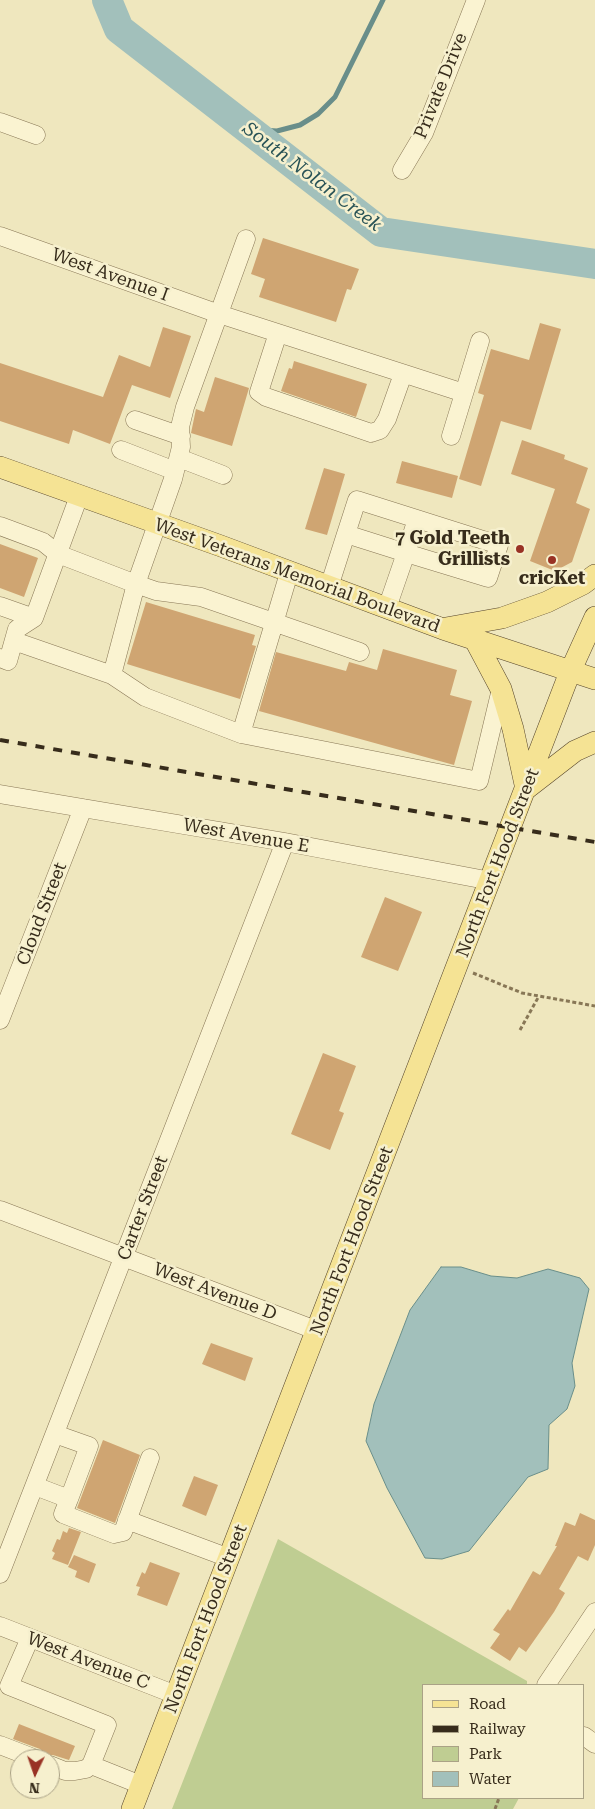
<!DOCTYPE html>
<style>
body{margin:0}
#map{position:relative;width:595px;height:1809px;overflow:hidden;background:#efe7be;font-family:"Roboto Serif",serif}
canvas{display:block}
.legend{position:absolute;left:422px;top:1684px;width:162px;height:115px;box-sizing:border-box;background:#f6f0ce;border:1px solid #aaa286;margin:0;padding:6px 9px;list-style:none;font-size:15px;color:#372c1b}
.legend li{display:flex;align-items:center;gap:10px;height:25px}
.legend b{width:25px;border:1px solid #aaa286}
.north{position:absolute;left:10px;top:1749px;width:50px;height:50px;box-sizing:border-box;background:#f6f0ce;border:1px solid #aaa286;border-radius:50%;rotate:183deg;font-size:14px;font-weight:700;line-height:20px;text-align:center;color:#372c1b}
.north::after{content:'';display:block;margin:auto;width:18px;height:22px;background:#993224;clip-path:polygon(50% 0,100% 100%,50% 72%,0 100%)}
</style>
<div id="map">
<canvas width="595" height="1809"></canvas>
<ul class="legend">
<li><b style="height:6px;background:#f5e394"></b>Road</li>
<li><b style="height:6px;background:#372c1b"></b>Railway</li>
<li><b style="height:14px;background:#bfcd92"></b>Park</li>
<li><b style="height:14px;background:#a2c0bb"></b>Water</li>
</ul>
<div class="north">N</div>
</div>
<script>
const g = document.querySelector('canvas').getContext('2d');
g.lineJoin = 'round';
function fill(path, color) { g.fillStyle = color; g.fill(path, 'evenodd'); }
const shape = rows => new Path2D(rows.map(r => 'M' + r).join(''));
function stroke(path, color, width, dash) { g.strokeStyle = color; g.lineWidth = width; g.lineCap = dash ? 'butt' : 'round'; g.setLineDash(dash || []); g.stroke(path); }
function label(font, color, halo, rows, align = 'center') {
  g.font = font + ' "Roboto Serif",serif'; g.lineWidth = 5; g.setLineDash([]); g.textBaseline = 'middle'; g.strokeStyle = halo; g.fillStyle = color; for (const [text, x, y, turn = 0] of rows) {
    g.save(); g.translate(x, y); g.rotate((+turn || 0) * Math.PI / 180); g.textAlign = isNaN(turn) ? turn : align; if (halo) g.strokeText(text, 0, 0); g.fillText(text, 0, 0); g.restore();
  }
}
fill(shape([
 [278,1539,527,1681,527,1685,424,1685,424,1798,519,1798,513,1809,172,1809]
]), '#bfcd92');
const water = shape([
 [441,1267,461,1267,491,1276,517,1278,548,1269,580,1278,589,1289,572,1363,575,1386,567,1409,549,1425,548,1469,528,1477,469,1551,442,1559,425,1558,387,1488,366,1441,374,1404,410,1310,441,1267]
]);
fill(water, '#a2c0bb');
stroke(water, '#698e8a', 1);
stroke(shape([
 [247,129,277,131,300,125,318,114,335,97,383,0]
]), '#698e8a', 5);
stroke(shape([
 [107,0,119,29,381,232,595,264]
]), '#a2c0bb', 30);
fill(shape([
 [263,238,359,269,351,290,347,289,336,322,259,297,265,279,251,274],
 [540,323,561,329,531,430,501,421,481,486,459,479,484,395,478,393,491,349,529,360],
 [163,327,191,336,170,398,132,385,110,444,73,430,69,444,0,421,0,363,103,397,119,355,150,367],
 [294,361,367,384,356,417,281,391,289,368,292,369],
 [215,377,249,388,232,446,191,433,196,409,204,412],
 [522,440,565,455,564,459,588,468,576,503,590,509,572,562,555,571,530,561,555,489,511,474],
 [402,461,458,476,452,498,396,483],
 [324,468,345,474,327,535,305,529],
 [0,544,38,558,24,597,0,588],
 [146,602,255,635,252,645,256,646,240,699,127,664],
 [383,649,457,670,450,695,472,701,454,765,259,711,276,652,346,671,349,662,377,670],
 [385,897,422,912,398,971,361,957],
 [323,1053,356,1066,339,1111,344,1113,330,1150,291,1134],
 [211,1343,253,1358,245,1381,202,1364],
 [103,1440,140,1455,115,1523,77,1508],
 [194,1476,218,1485,206,1516,182,1506],
 [580,1513,595,1520,595,1545,588,1561,578,1556,559,1589,565,1593,554,1612,526,1652,519,1647,510,1661,490,1648,500,1634,493,1630,508,1609,510,1611,533,1571,540,1575,557,1546,555,1546,565,1522,575,1526],
 [69,1528,81,1532,68,1565,52,1559,55,1553,52,1551,57,1539,60,1540,63,1531,67,1533],
 [74,1555,96,1564,89,1583,75,1577,77,1571,68,1567],
 [150,1562,180,1573,167,1606,137,1595,140,1587,136,1586,142,1572,145,1574],
 [19,1724,75,1746,69,1760,53,1755,46,1756,40,1749,13,1739]
]), '#cfa572');
const minor = shape([
 [0,122,36,135],
 [402,170,424,133,476,0],
 [0,236,219,314,464,393],
 [246,239,185,407,180,427,181,447,173,479,136,584,156,591,201,597,360,652],
 [278,333,259,392,266,397,371,433,380,430,387,419,403,374],
 [135,420,181,436],
 [451,436,480,341],
 [121,450,175,471],
 [179,458,223,475],
 [0,526,43,542,58,554,136,584,112,675],
 [289,573,241,734,479,781,501,689],
 [329,587,346,534],
 [0,606,34,618],
 [387,608,406,553,417,519,357,500,346,534,406,553,488,578,499,545,417,519],
 [14,641,112,675,145,697,241,734],
 [0,658,8,661,17,629,34,618,79,496],
 [0,794,285,842,491,881],
 [0,1020,83,808],
 [0,1210,318,1331],
 [35,1486,69,1499,89,1446,55,1434],
 [69,1499,63,1514,114,1534,123,1532,150,1458],
 [127,1520,229,1558],
 [0,1574,285,842],
 [0,1626,176,1695],
 [30,1638,9,1686,107,1725,91,1765,141,1785],
 [546,1685,595,1612],
 [584,1736,595,1744],
 [0,1745,36,1759],
 [50,1765,65,1771,75,1771,86,1769,91,1765]
]);
const major = shape([
 [0,467,221,546,443,629,595,679],
 [446,628,502,618,547,602,583,584,595,575],
 [475,640,501,689,513,729,526,789],
 [526,789,575,751,595,742],
 [132,1809,570,672,595,617]
]);
stroke(minor, '#887756', 19);
stroke(major, '#55442b', 22);
stroke(shape([
 [473,973,522,993,595,1006],
 [520,1030,539,996],
 [495,1809,499,1798]
]), '#887756', 3, [4, 2.5]);
stroke(minor, '#faf3d1', 18);
stroke(major, '#f5e394', 21);
stroke(shape([
 [0,740,595,842]
]), '#372c1b', 4, [9, 9]);
for (const [x, y, r, color] of [
 [520,549,5,"#993224"],
 [552,560,5,"#993224"]
]) { const dot = new Path2D(); dot.arc(x, y, r, 0, 2 * Math.PI); g.fillStyle = color; g.fill(dot); stroke(dot, '#f6f0ce', 2); }
label('18px', '#372c1b', '#f6f0ce', [
 ["Private Drive",441,86,-68],
 ["West Avenue I",110,275,20],
 ["West Veterans Memorial Boulevard",297,576,20],
 ["West Avenue E",246,836,10],
 ["North Fort Hood Street",498,863,-69],
 ["Cloud Street",42,914,-69],
 ["Carter Street",143,1208,-69],
 ["North Fort Hood Street",352,1241,-69],
 ["West Avenue D",215,1292,21],
 ["North Fort Hood Street",206,1619,-69],
 ["West Avenue C",88,1661,21]
]);
label('bold 18px', '#372c1b', '#f6f0ce', [
 ["7 Gold Teeth",510,539],
 ["Grillists",510,560],
 ["cricKet",552,579,"center"]
], 'right');
label('italic 19px', '#2a5457', '#f6f0ce', [
 ["South Nolan Creek",312,177,37]
]);
</script>
